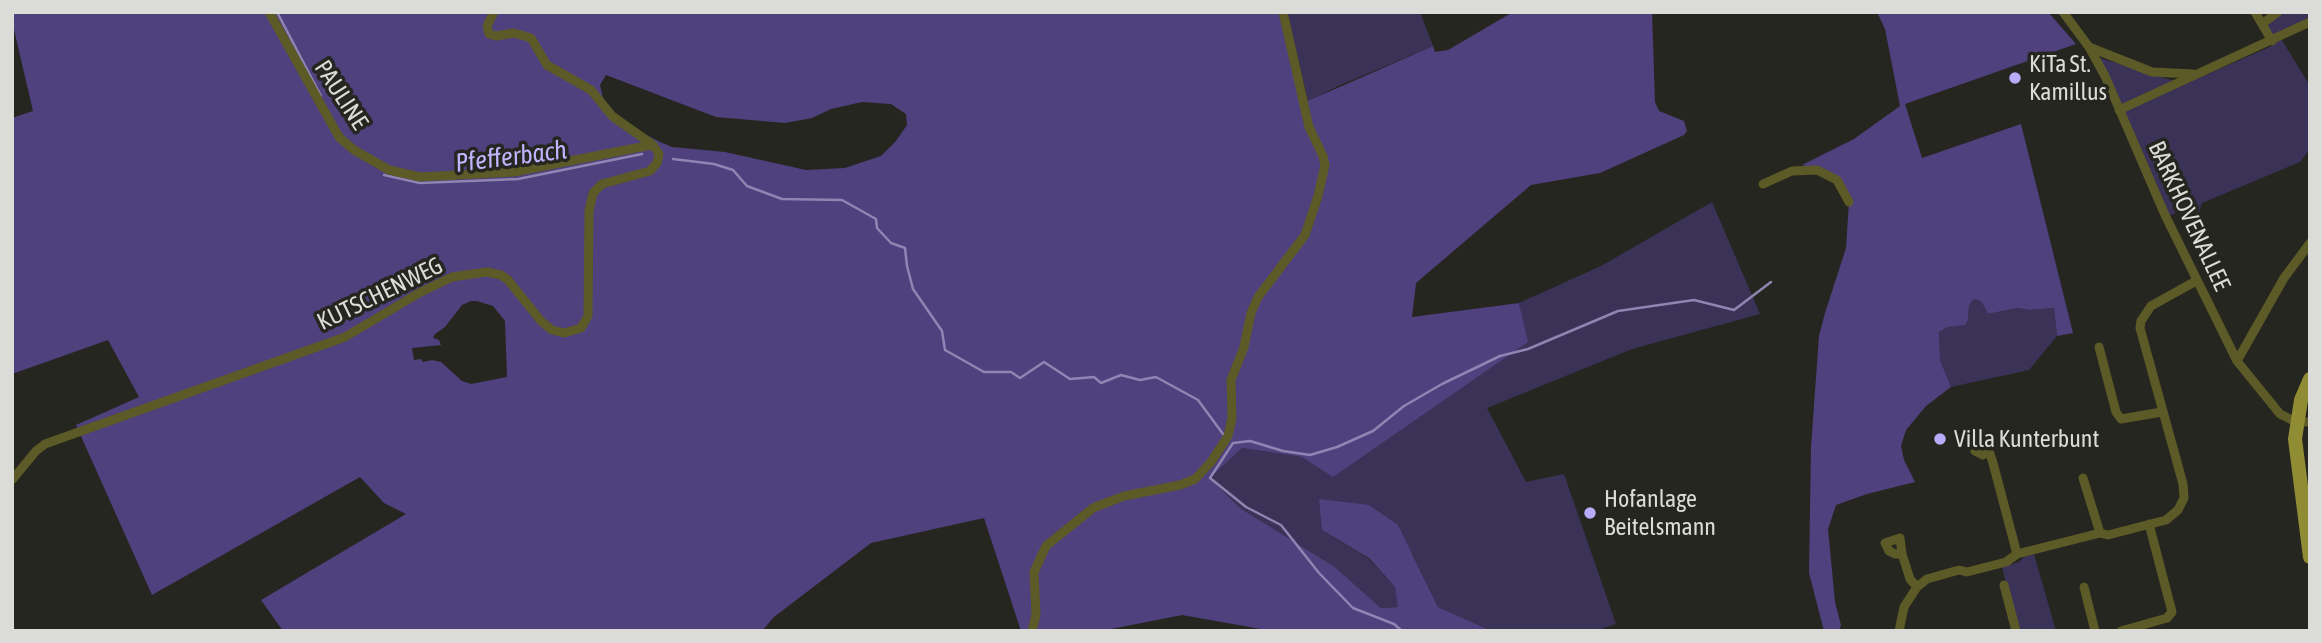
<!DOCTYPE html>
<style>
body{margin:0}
#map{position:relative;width:2322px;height:643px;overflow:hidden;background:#262620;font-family:"Asap Condensed",sans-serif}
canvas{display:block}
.frame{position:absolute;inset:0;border:14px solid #dbdcd8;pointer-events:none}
</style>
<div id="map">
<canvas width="2322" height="643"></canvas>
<div class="frame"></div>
</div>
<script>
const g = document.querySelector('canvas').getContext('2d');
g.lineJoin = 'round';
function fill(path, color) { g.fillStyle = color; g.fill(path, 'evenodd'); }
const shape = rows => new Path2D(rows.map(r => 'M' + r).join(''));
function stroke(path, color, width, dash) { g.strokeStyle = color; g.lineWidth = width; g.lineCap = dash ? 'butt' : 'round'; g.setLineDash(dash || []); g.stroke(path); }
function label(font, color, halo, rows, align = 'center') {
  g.font = font + ' "Asap Condensed",sans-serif'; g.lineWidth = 7; g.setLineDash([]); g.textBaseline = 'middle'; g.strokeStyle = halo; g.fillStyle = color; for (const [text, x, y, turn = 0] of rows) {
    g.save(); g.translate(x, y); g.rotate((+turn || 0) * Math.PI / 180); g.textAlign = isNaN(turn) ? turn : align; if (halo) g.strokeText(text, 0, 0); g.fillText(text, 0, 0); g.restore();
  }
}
fill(shape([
 [1287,12,1420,12,1433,46,1338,86,1308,102],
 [2281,12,2310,12,2310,21,2280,37,2310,86,2310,149,2300,162,2202,203,2199,212,2182,219,2178,212,2166,217,2097,57,2171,80,2185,81,2199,78,2274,45,2264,24],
 [1712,202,1760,314,1632,349,1487,408,1526,482,1564,474,1616,624,1595,631,1492,631,1438,607,1412,553,1322,530,1368,558,1395,587,1399,607,1381,608,1335,567,1240,508,1210,478,1242,448,1302,457,1527,342,1519,303,1601,266],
 [1974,299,1981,301,1988,314,2017,308,2029,310,2054,308,2057,336,2029,370,1951,387,1940,360,1939,332,1948,327,1965,324,1968,320,1969,305],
 [2034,554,2056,631,2018,631,2002,567,2019,562,2024,557]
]), '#3a3257');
fill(shape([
 [12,12,1280,12,1301,104,1433,46,1435,52,1448,50,1513,12,1652,12,1655,102,1659,111,1684,121,1687,131,1684,135,1600,173,1531,185,1416,283,1412,317,1519,303,1528,342,1333,477,1302,457,1242,448,1210,478,1240,508,1335,567,1381,608,1398,607,1395,587,1369,558,1322,530,1319,499,1369,505,1398,525,1438,607,1492,631,1272,631,1182,615,1101,631,1021,631,984,518,871,543,774,617,762,631,283,631,261,600,406,514,384,503,360,477,152,595,76,425,139,397,108,340,12,374,12,118,33,111,12,21],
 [606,75,716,117,785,123,812,118,831,109,862,102,891,104,906,114,907,125,896,141,881,156,845,168,806,170,725,152,672,147,660,142,628,125,616,114,603,98,600,85],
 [477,301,493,306,505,321,507,377,471,384,462,381,441,362,432,360,423,362,421,359,414,360,412,348,441,345,439,340,433,338,435,334,445,327,462,305,471,301],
 [1877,12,2048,12,2076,44,1905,104,1922,158,2021,124,2073,333,2057,336,2054,308,2029,310,2017,308,1988,314,1981,301,1974,299,1969,305,1968,320,1965,325,1948,327,1939,332,1940,360,1951,387,1926,406,1906,430,1901,446,1904,460,1915,482,1867,494,1836,505,1828,529,1835,602,1841,625,1839,631,1824,631,1809,573,1811,447,1819,336,1825,313,1846,248,1849,202,1841,185,1818,169,1802,165,1854,139,1900,106,1885,29]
]), '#4f407e');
stroke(shape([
 [277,12,321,96],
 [673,159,714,164,733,170,747,186,782,199,842,200,876,219,877,228,891,243,905,248,907,266,913,289,942,331,945,350,984,372,1011,372,1020,378,1044,362,1070,379,1094,377,1101,383,1121,375,1140,380,1156,377,1198,400,1223,434],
 [384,175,420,183,518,179,642,154],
 [1402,631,1394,624,1353,608,1319,573,1281,525,1246,507,1210,478,1233,443,1250,441,1283,451,1310,455,1337,447,1373,431,1404,406,1442,384,1500,356,1528,349,1618,311,1694,300,1734,310,1771,282]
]), '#8e85b2', 2.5);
stroke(shape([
 [269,12,339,137,354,150,389,170,420,177,514,172,651,145],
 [2063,12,2089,47,2105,76,2165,215,2237,361,2280,414,2296,422,2310,422],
 [2255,12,2272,41],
 [2262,24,2278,12],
 [2089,47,2152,72,2193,74],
 [2119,110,2310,22],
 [1763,184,1792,171,1817,170,1837,180,1849,202],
 [2099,347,2116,412,2121,419,2162,412],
 [2237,361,2284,278,2310,243],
 [1988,448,1983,455,1975,451,1978,443,1987,445,1993,463,2017,554],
 [2083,478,2100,533],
 [12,480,36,451,45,444,345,337,419,293,452,277,487,272,501,275,508,280,541,321,552,330,564,333,581,328,588,316,589,211,593,193,602,184,650,171,657,163,659,154,653,145,612,116,591,90,547,65,531,38,514,33,496,36,489,34,487,26,494,12],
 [1902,554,1895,554,1889,551,1885,543,1900,538,1902,554,1910,579,1917,587],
 [2004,585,2016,631],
 [2084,587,2095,631],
 [1032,631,1036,615,1034,572,1046,546,1093,508,1124,496,1180,485,1195,479,1211,462,1228,436,1232,418,1231,380,1244,347,1251,313,1258,297,1305,235,1318,196,1325,165,1323,156,1309,127,1283,12],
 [1899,631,1904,607,1917,587,1927,579,1959,570,1967,572,2006,562,2017,554,2100,533,2108,535,2166,520,2178,510,2184,498,2183,484,2140,328,2141,321,2151,306,2196,281],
 [2121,631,2167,618,2172,612,2149,524]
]), '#5c5a26', 9);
stroke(shape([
 [2310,379,2301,400,2295,439,2310,557]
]), '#908c34', 14);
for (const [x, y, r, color] of [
 [2015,78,7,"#b9abf7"],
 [1940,439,7,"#b9abf7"],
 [1590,513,7,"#b9abf7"]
]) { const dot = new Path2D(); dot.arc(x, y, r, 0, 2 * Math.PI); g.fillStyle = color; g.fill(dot); stroke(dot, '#262620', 2.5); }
label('24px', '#dbdcd8', '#262620', [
 ["KiTa St.",2029,64],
 ["Kamillus",2029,92],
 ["Villa Kunterbunt",1954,439],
 ["Hofanlage",1604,499],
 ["Beitelsmann",1604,527]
], 'left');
label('24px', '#dbdcd8', '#262620', [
 ["PAULINE",341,95,57],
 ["BARKHOVENALLEE",2189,216,65],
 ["KUTSCHENWEG",380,294,-26]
]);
label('italic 26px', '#c1b4fe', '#262620', [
 ["Pfefferbach",511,157,-7]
]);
</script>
